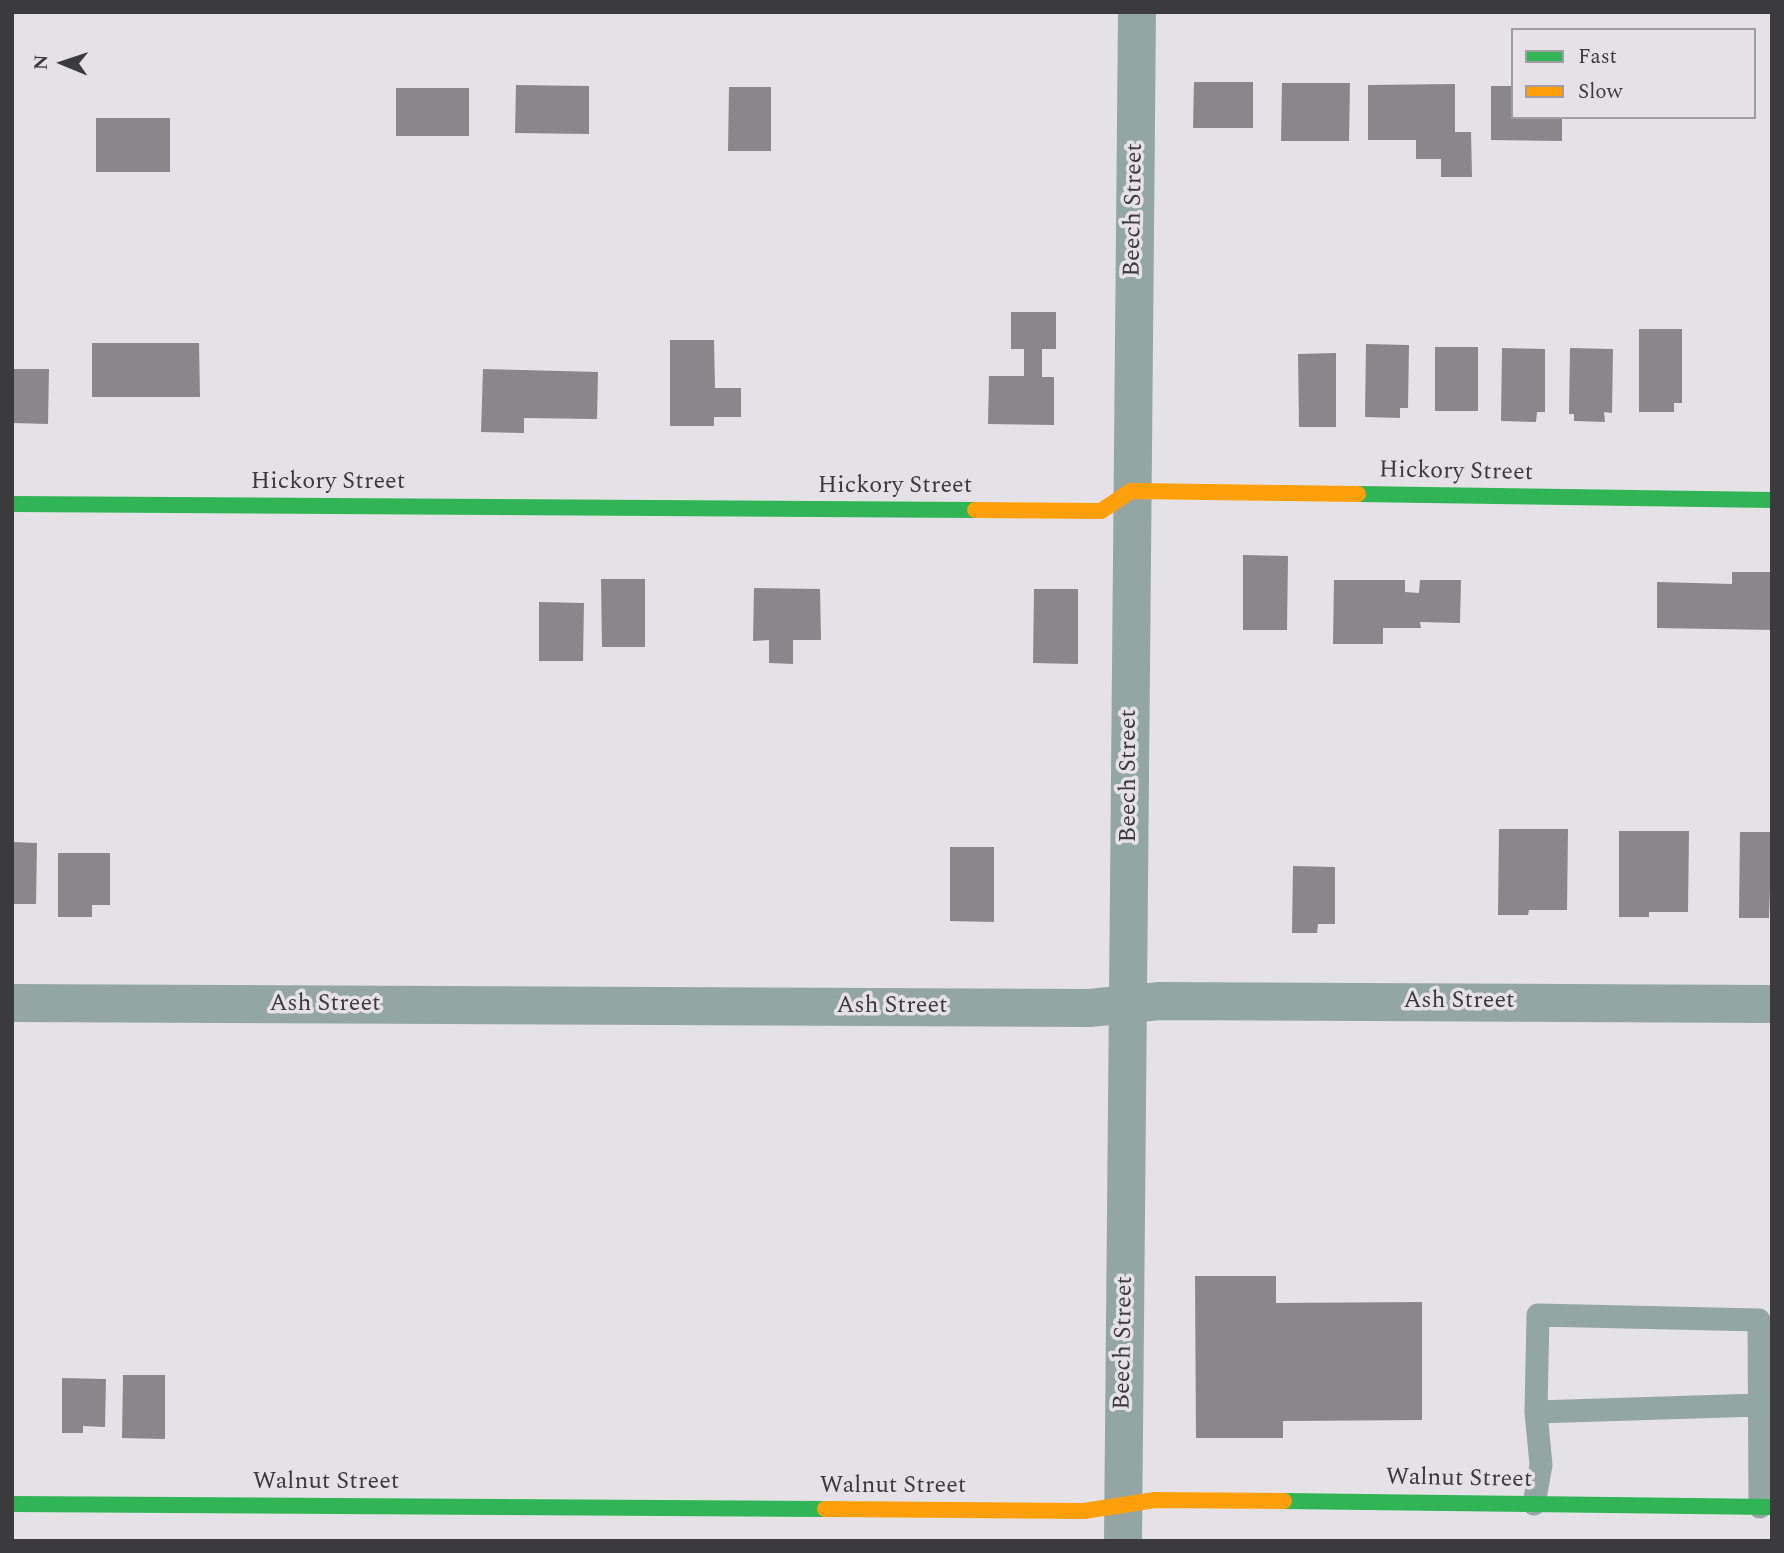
<!DOCTYPE html>
<style>
body{margin:0}
#map{position:relative;width:1784px;height:1553px;overflow:hidden;background:#e4e2e6;font-family:Spectral,serif}
canvas{display:block}
.frame{position:absolute;inset:0;border:14px solid #3b3a3c;pointer-events:none}
.legend{position:absolute;left:1511px;top:28px;width:245px;height:91px;box-sizing:border-box;background:#e5e1e7;border:2px solid #a19ea3;margin:0;padding:9px 12px;list-style:none;font-size:21px;color:#3b3a3c}
.legend li{display:flex;align-items:center;gap:14px;height:35px}
.legend b{width:35px;border:2px solid #a19ea3}
.north{position:absolute;left:28px;top:28px;width:70px;height:70px;-webkit-text-stroke:5px #e5e1e7;paint-order:stroke;rotate:272deg;font-size:19px;font-weight:700;line-height:28px;text-align:center;color:#3b3a3c}
.north::after{content:'';display:block;margin:auto;width:24px;height:32px;background:#3b3a3c;clip-path:polygon(50% 0,100% 100%,50% 72%,0 100%)}
</style>
<div id="map">
<canvas width="1784" height="1553"></canvas>
<div class="frame"></div>
<ul class="legend">
<li><b style="height:9px;background:#30b455"></b>Fast</li>
<li><b style="height:9px;background:#ff9f0a"></b>Slow</li>
</ul>
<div class="north">N</div>
</div>
<script>
const g = document.querySelector('canvas').getContext('2d');
g.lineJoin = 'round';
function fill(path, color) { g.fillStyle = color; g.fill(path, 'evenodd'); }
const shape = rows => new Path2D(rows.map(r => 'M' + r).join(''));
function stroke(path, color, width, dash) { g.strokeStyle = color; g.lineWidth = width; g.lineCap = dash ? 'butt' : 'round'; g.setLineDash(dash || []); g.stroke(path); }
function label(font, color, halo, rows, align = 'center') {
  g.font = font + ' Spectral,serif'; g.lineWidth = 7; g.setLineDash([]); g.textBaseline = 'middle'; g.strokeStyle = halo; g.fillStyle = color; for (const [text, x, y, turn = 0] of rows) {
    g.save(); g.translate(x, y); g.rotate((+turn || 0) * Math.PI / 180); g.textAlign = isNaN(turn) ? turn : align; if (halo) g.strokeText(text, 0, 0); g.fillText(text, 0, 0); g.restore();
  }
}
fill(shape([
 [1194,82,1253,82,1253,128,1193,128],
 [1282,83,1350,83,1349,141,1281,141],
 [1455,84,1455,132,1471,132,1472,177,1441,177,1441,159,1416,159,1416,140,1368,140,1368,85],
 [516,85,589,86,589,134,515,133],
 [1491,86,1513,86,1513,117,1562,117,1562,141,1491,140],
 [729,87,771,87,771,151,728,151],
 [396,88,469,88,469,136,396,136],
 [96,118,170,118,170,172,96,172],
 [1011,312,1056,312,1056,349,1042,349,1042,377,1054,377,1054,425,988,424,989,376,1024,376,1024,349,1011,349],
 [1639,329,1682,329,1682,403,1674,403,1674,412,1639,412],
 [670,340,714,340,715,388,741,388,741,417,714,417,714,426,670,426],
 [92,343,199,343,200,397,92,397],
 [1366,344,1409,345,1408,408,1400,408,1400,418,1365,417],
 [1435,347,1478,347,1478,411,1435,411],
 [1502,348,1545,349,1545,412,1537,412,1536,422,1501,421],
 [1570,348,1613,349,1612,413,1604,412,1605,422,1574,421,1574,414,1569,414],
 [1336,353,1336,427,1299,427,1298,354],
 [12,369,49,369,48,424,12,423],
 [483,369,598,372,597,419,524,418,524,433,481,432],
 [1243,555,1288,556,1287,630,1243,630],
 [1732,572,1772,572,1772,630,1657,628,1657,582,1732,584],
 [601,579,645,579,645,647,602,647],
 [1334,580,1405,580,1405,592,1419,593,1420,580,1461,580,1460,623,1420,622,1421,628,1383,628,1383,644,1333,644],
 [754,588,820,589,821,640,793,640,793,664,769,663,769,640,753,641],
 [1034,589,1078,589,1078,664,1033,663],
 [539,602,584,603,583,661,539,661],
 [1499,829,1568,829,1567,910,1529,910,1528,915,1498,915],
 [1619,831,1689,831,1688,912,1649,912,1649,917,1619,917],
 [1740,832,1772,832,1769,918,1739,918],
 [12,842,37,843,36,904,12,904],
 [950,847,994,847,994,922,950,921],
 [58,853,110,853,110,905,92,905,92,917,58,917],
 [1293,866,1335,867,1335,924,1318,924,1317,933,1292,933],
 [1195,1276,1276,1276,1276,1303,1422,1302,1422,1420,1283,1421,1283,1438,1196,1438],
 [123,1375,165,1375,165,1439,122,1438],
 [62,1378,106,1379,105,1427,83,1426,83,1433,62,1433]
]), '#89878a');
stroke(shape([
 [1536,1412,1759,1405],
 [1534,1504,1541,1465,1536,1412,1538,1315,1759,1320,1760,1507]
]), '#94a6a4', 23);
stroke(shape([
 [12,1003,1089,1008,1160,1001,1772,1004],
 [1123,1541,1137,12]
]), '#94a6a4', 38);
stroke(shape([
 [1358,494,1772,500],
 [12,504,975,510],
 [1284,1501,1772,1507],
 [12,1504,825,1509]
]), '#30b455', 16);
stroke(shape([
 [975,510,1101,511,1131,491,1358,494],
 [825,1509,1084,1511,1155,1500,1284,1501]
]), '#ff9f0a', 16);
label('24px', '#3b3a3c', '#e5e1e7', [
 ["Beech Street",1135,210,-89],
 ["Hickory Street",1456,473,1],
 ["Hickory Street",328,483],
 ["Hickory Street",895,487],
 ["Beech Street",1130,776,-90],
 ["Ash Street",1459,1002],
 ["Ash Street",325,1005],
 ["Ash Street",892,1007],
 ["Beech Street",1125,1343,-89],
 ["Walnut Street",1459,1480,1],
 ["Walnut Street",326,1483],
 ["Walnut Street",893,1487]
]);
</script>
